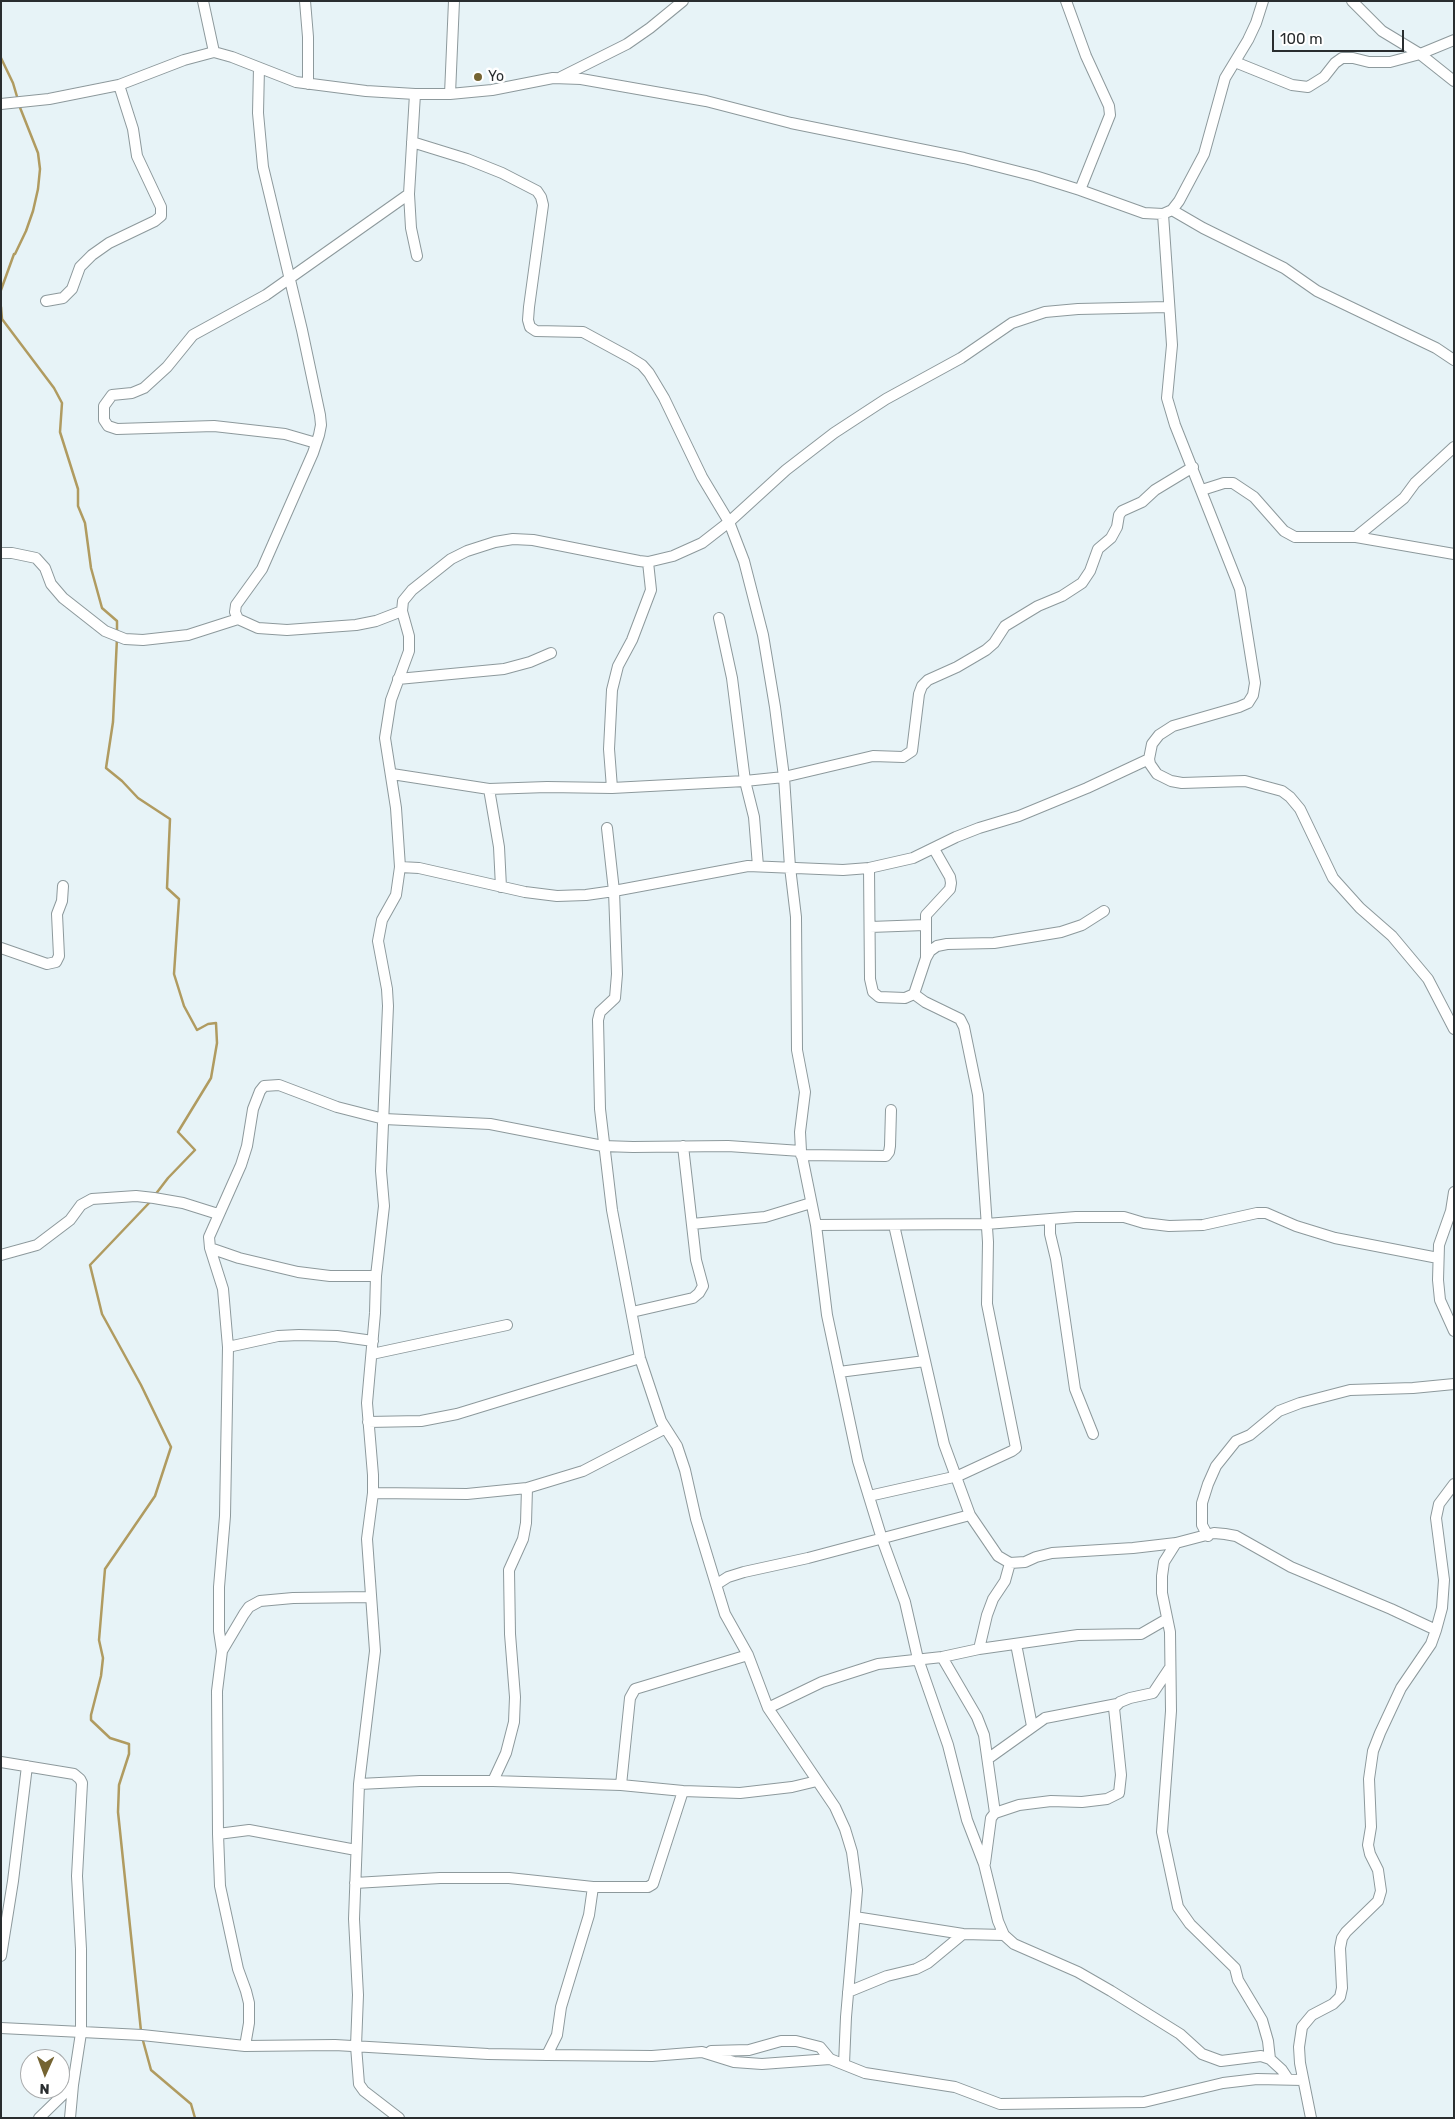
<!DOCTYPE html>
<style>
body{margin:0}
#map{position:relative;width:1455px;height:2119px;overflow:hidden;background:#e7f3f7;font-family:Rubik,sans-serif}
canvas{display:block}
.frame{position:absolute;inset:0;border:2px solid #292d2f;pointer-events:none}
.north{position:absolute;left:20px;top:2049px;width:50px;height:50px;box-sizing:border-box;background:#fff;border:1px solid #a9abac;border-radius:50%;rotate:182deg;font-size:14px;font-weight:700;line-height:20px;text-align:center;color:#292d2f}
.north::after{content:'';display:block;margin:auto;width:18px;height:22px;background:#756432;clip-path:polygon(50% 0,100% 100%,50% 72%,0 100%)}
.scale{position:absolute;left:1272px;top:30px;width:132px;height:22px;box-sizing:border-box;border:2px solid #292d2f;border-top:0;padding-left:6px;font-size:15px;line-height:18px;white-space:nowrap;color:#292d2f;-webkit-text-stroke:4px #fff;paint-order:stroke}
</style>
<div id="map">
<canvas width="1455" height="2119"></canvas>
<div class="frame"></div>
<div class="north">N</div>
<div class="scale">100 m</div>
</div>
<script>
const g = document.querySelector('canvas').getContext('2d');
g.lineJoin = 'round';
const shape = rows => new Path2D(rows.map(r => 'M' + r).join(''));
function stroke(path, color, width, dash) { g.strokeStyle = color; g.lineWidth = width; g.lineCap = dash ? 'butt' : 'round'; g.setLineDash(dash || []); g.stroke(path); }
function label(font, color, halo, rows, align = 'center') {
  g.font = font + ' Rubik,sans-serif'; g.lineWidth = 5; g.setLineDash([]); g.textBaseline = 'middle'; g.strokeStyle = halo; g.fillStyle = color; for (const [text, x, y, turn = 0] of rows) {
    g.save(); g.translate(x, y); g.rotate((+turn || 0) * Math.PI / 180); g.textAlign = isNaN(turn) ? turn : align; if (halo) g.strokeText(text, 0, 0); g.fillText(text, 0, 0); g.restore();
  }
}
stroke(shape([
 [1,58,13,83,18,100],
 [15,254,26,231,33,211,38,189,40,169,38,153,19,105],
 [1,290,14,254],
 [1,307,2,319,54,388,62,403,60,432,78,489,78,506,85,523,91,568,102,608,117,621,117,632],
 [117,638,113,722,106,768,122,781,138,798,170,819,167,888,179,899,174,974,184,1006,197,1030,208,1024,216,1023,217,1043,211,1078,178,1132,195,1150,168,1178,155,1195],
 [141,2031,118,1812,119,1785,129,1754,129,1744,110,1738,91,1720,91,1715,101,1676,103,1658,99,1640,105,1569,155,1496,171,1447,141,1385,102,1314,90,1265,150,1202],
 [142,2037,151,2070,191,2104,195,2118]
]), '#b09b60', 2.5);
const minor = shape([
 [203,1,214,52],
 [305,1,308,37,308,84],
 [1066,1,1086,56,1109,106,1110,115,1080,190],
 [1352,1,1382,31,1420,54,1454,81],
 [1235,62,1292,85,1308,87,1324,77,1335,63,1342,58,1353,58,1369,62,1390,62,1420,54,1454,40],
 [259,68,258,113,263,167,302,330,320,415,321,425,319,435,313,453,262,569,236,605,235,612,238,619,258,628,287,630,356,625,376,621,402,611],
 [561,77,627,44,650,28,683,1],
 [415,94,409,194,411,228,417,256],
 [450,94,454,1],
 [1,104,49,99,119,85,184,60,214,52,232,57,296,82,366,91,415,94,450,94,492,90,553,78,581,79,706,101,791,123,964,158,1035,176,1080,190,1144,213,1163,214,1172,210,1179,201,1204,154,1225,78,1248,40,1256,23,1263,1],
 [412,142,467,159,502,173,537,191,541,197,543,205,529,307,528,320,530,327,536,331,583,332,629,357,642,365,649,373,664,398,702,477,729,522,744,561,763,635,775,707,784,777,790,867,796,917,797,1050,805,1092,800,1132,801,1151,816,1225,827,1315,858,1461,882,1539,905,1602,918,1659,948,1745,967,1820,984,1864,998,1921,1004,1935,1014,1944,1078,1972,1111,1991,1180,2034,1202,2054,1221,2061,1261,2056,1270,2059,1282,2070,1288,2079],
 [1172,210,1203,228,1284,268,1317,291,1436,348,1454,360],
 [1163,214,1172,345,1167,398,1175,425,1240,589,1255,683,1253,695,1248,703,1239,707,1173,726,1159,735,1152,744,1149,759,1150,764,1157,774,1171,781,1182,783,1245,781,1282,791,1290,797,1300,809,1333,878,1360,908,1392,936,1428,979,1454,1029],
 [46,301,63,298,72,289,80,267,92,255,109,243,155,221,161,216,161,207,137,156,133,129,119,85],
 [316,443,285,434,214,426,117,429,108,426,104,420,104,406,112,395,132,393,144,388,167,367,193,335,266,295,409,194],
 [1202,490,1224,483,1233,483,1254,497,1284,531,1295,537,1356,537,1454,554],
 [1356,537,1404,498,1415,483,1454,447],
 [1,553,12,553,36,558,45,568,51,584,63,598,105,631,125,639,143,640,188,635,238,619],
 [719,618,732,678,745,781,754,817,758,866],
 [398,679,504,669,530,662,551,653],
 [392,774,489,789,547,787,612,788,745,781,784,777,873,756,903,757,912,751,919,694,922,686,928,680,957,667,986,650,994,643,1005,626,1038,606,1062,596,1082,583,1090,571,1098,549,1111,538,1117,527,1119,515,1122,511,1142,502,1155,490,1193,467],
 [612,788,609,749,612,690,618,666,632,640,651,590,648,562],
 [489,789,499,847,501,887],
 [607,828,614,891,617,974,615,998,600,1012,598,1020,600,1109,612,1210,640,1358,661,1421,677,1446,685,1470,696,1519,725,1614,748,1655,768,1708,835,1807,845,1829,852,1852,857,1890,846,2017,844,2064],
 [400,867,419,868,525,892,557,896,586,895,614,891,748,866,843,870,869,868,913,858,956,837,979,828,1019,816,1087,788,1149,759],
 [869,868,870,979,873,992,879,997,905,998,914,994,926,958,930,951,937,946,947,944,994,943,1061,932,1082,925,1104,911],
 [870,927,925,925],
 [1,948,47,964,56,962,59,956,57,914,62,901,63,886],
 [926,958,926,915,950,889,951,883,950,877,934,849],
 [801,1155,886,1156,889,1152,890,1146,891,1110],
 [1454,1192,1451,1211,1439,1245,1438,1280,1440,1300,1454,1331],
 [1050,1220,1050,1234,1056,1259,1075,1389,1093,1434],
 [692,1224,765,1217,811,1203],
 [816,1225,986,1224,1076,1217,1124,1217,1144,1223,1169,1226,1203,1225,1257,1213,1266,1213,1296,1226,1335,1238,1438,1258],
 [894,1225,944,1444,970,1515,998,1556,1010,1563,1025,1562,1036,1557,1052,1553,1133,1548,1176,1543,1214,1533,1225,1534,1236,1536,1291,1567,1391,1609,1436,1630],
 [210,1248,239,1258,298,1272,330,1276,376,1276],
 [1,1255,37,1245,70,1220,81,1205,92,1199,136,1196,154,1198,183,1203,218,1214],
 [632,1312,693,1298,699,1293,703,1286,696,1260,683,1146],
 [228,1347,278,1336,299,1335,337,1336,373,1341],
 [372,1354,507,1325],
 [839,1372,925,1361],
 [368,1422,421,1421,457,1414,640,1358],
 [373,1493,467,1494,527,1488,583,1471,664,1429],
 [869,1496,958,1476,1012,1451,1016,1448,987,1304,988,1242,978,1095,964,1027,960,1019,925,1002,914,994],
 [1208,1536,1202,1525,1202,1503,1208,1484,1216,1466,1236,1441,1250,1435,1279,1411,1300,1403,1350,1390,1413,1388,1454,1384],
 [1176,1543,1164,1562,1162,1576,1162,1593,1170,1632,1171,1711,1162,1832,1178,1907,1190,1924,1235,1968,1238,1980,1262,2020,1268,2041,1270,2059],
 [717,1584,728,1577,744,1572,808,1558,970,1515],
 [1016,1644,1032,1726],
 [979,1649,987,1615,993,1599,1005,1581,1010,1563],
 [222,1651,244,1614,249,1607,260,1601,293,1598,371,1597],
 [942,1657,977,1717,984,1735,995,1813],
 [768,1708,822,1682,878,1664,942,1657,979,1649,1078,1635,1141,1634,1167,1619],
 [989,1758,1045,1718,1117,1704],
 [1,1762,74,1774,80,1779,82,1783,77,1876,81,1949,81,2033,73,2085,70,2118],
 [493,1781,506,1753,514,1722,515,1697,510,1634,509,1570,523,1539,526,1523,527,1488],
 [359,1784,420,1781,493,1781,621,1785,683,1791,740,1793,792,1787,817,1781],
 [621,1785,630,1698,635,1689,748,1655],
 [218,1834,249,1830,356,1850],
 [985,1863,991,1818,995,1813,1019,1805,1051,1801,1082,1802,1107,1799,1119,1793,1121,1775,1114,1708,1120,1702,1130,1698,1153,1693,1169,1669],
 [355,1883,440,1878,509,1878,593,1887,648,1887,653,1884,683,1791],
 [855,1917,963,1934,1004,1935],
 [1,1956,13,1881,27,1766],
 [848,1992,887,1976,916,1969,928,1963,963,1934],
 [1,2028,142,2035,245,2046,335,2045,488,2054,547,2055,652,2056,702,2052,734,2062,762,2064,830,2059,865,2073,955,2087,1000,2104,1144,2102,1223,2083,1257,2079,1303,2080],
 [245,2046,249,2023,249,2003,246,1991,238,1969,220,1886,218,1834,217,1691,222,1651,219,1631,219,1587,225,1516,228,1347,223,1289,210,1248,209,1237,241,1165,247,1146,253,1109,260,1091,264,1086,279,1085,337,1107,384,1119,490,1124,603,1146,633,1147,728,1146,801,1151],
 [711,2051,749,2050,781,2041,796,2041,820,2047,830,2059],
 [547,2055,557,2035,561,2007,589,1915,593,1887],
 [39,2118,73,2085],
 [399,2118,364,2091,359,2084,356,2046,358,1995,354,1919,359,1784,375,1651,367,1539,373,1493,373,1475,367,1403,375,1313,376,1276,384,1206,381,1171,388,1006,387,989,378,941,382,920,396,895,400,867,396,808,385,738,391,700,409,651,409,636,402,611,403,601,412,590,451,559,467,551,495,542,513,539,533,540,639,561,648,562,673,556,702,543,729,522,786,470,834,433,886,399,961,358,1012,323,1045,312,1078,309,1168,307],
 [1311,2118,1300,2063,1299,2047,1302,2027,1312,2015,1333,2004,1340,1997,1342,1988,1340,1948,1342,1938,1346,1932,1378,1901,1381,1891,1378,1870,1370,1854,1368,1845,1371,1827,1369,1779,1373,1751,1380,1733,1401,1688,1431,1644,1436,1630,1442,1608,1444,1580,1436,1518,1439,1504,1454,1484]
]);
stroke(minor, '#8d999c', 12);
stroke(minor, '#fff', 10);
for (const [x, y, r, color] of [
 [478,77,5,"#756432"]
]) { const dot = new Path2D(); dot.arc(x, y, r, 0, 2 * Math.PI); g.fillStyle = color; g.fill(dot); stroke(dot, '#fff', 2); }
label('14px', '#292d2f', '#fff', [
 ["Yo",488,77]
], 'left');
</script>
